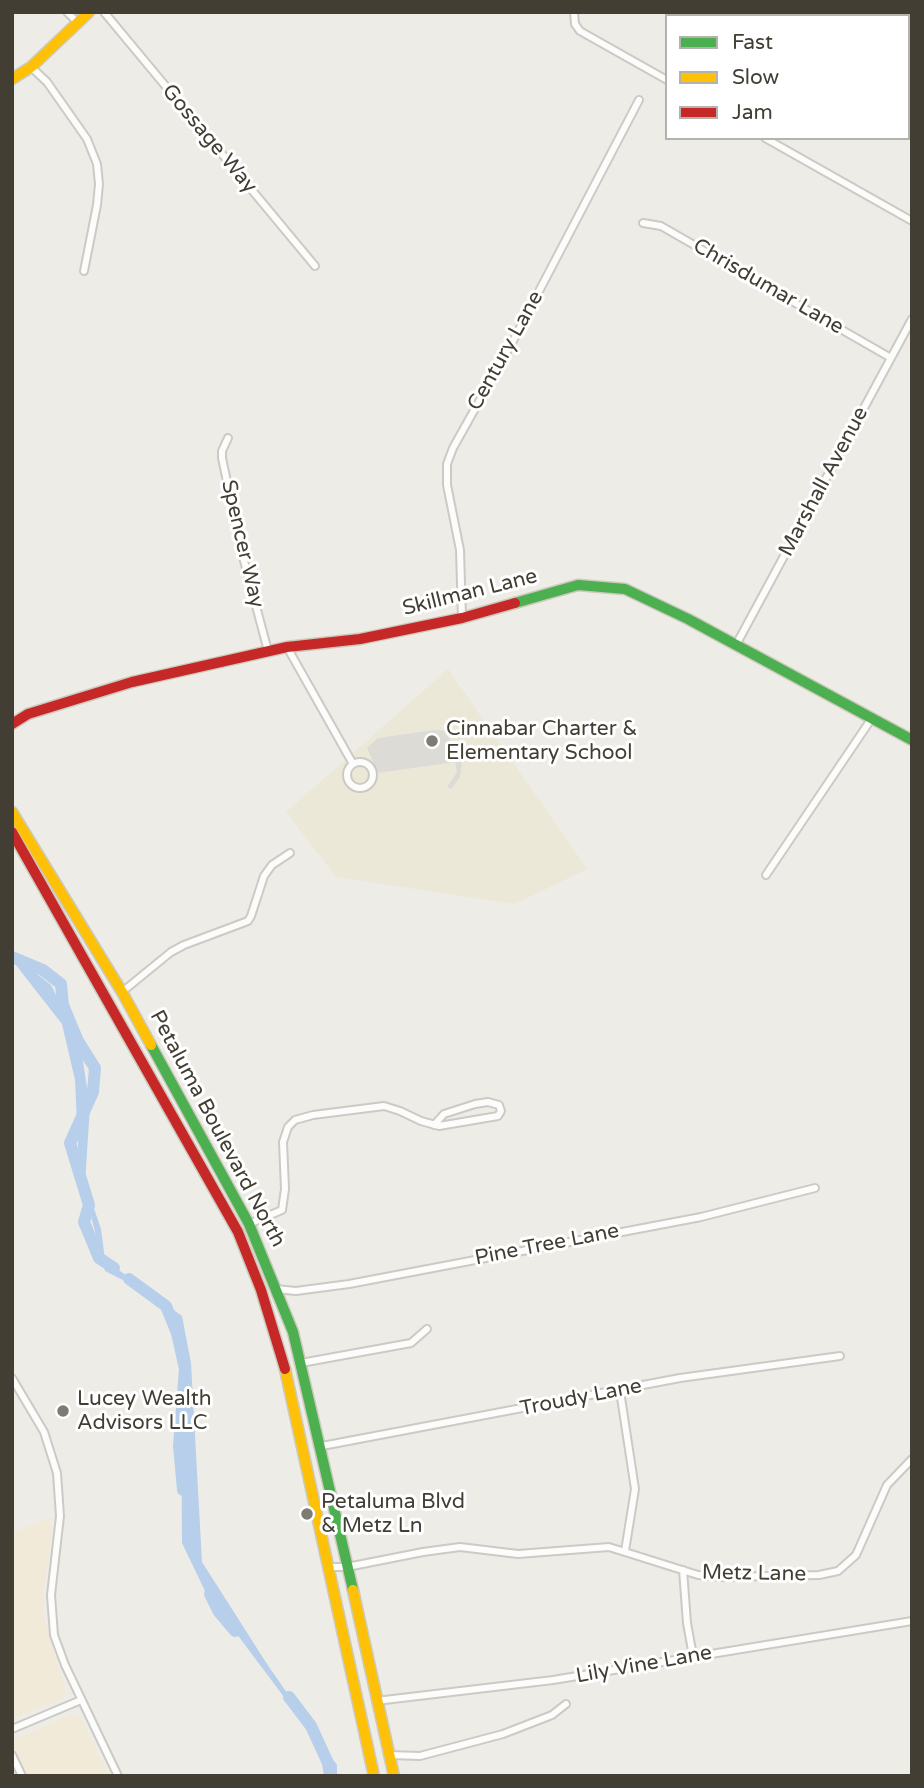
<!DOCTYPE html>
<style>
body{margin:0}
#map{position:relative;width:924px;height:1788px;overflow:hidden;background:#eeece6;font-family:"Varela Round",sans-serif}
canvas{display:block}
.frame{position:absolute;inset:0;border:14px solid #423e33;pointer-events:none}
.legend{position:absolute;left:665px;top:14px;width:245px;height:126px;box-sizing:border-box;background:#fff;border:2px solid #b3b2ad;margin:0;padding:9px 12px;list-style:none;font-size:21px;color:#423e33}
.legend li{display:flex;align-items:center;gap:14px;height:35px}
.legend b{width:35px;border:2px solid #b3b2ad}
</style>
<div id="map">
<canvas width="924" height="1788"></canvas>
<div class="frame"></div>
<ul class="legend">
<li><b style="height:9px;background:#4caf50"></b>Fast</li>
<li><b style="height:9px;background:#ffc107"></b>Slow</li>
<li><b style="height:9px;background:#c62828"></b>Jam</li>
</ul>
</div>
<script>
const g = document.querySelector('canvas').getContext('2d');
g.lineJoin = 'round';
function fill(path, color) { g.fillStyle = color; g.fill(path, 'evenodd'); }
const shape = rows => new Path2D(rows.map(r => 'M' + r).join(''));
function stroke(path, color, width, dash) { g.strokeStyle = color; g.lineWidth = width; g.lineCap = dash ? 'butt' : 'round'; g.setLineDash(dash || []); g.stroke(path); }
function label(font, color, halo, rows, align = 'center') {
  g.font = font + ' "Varela Round",sans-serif'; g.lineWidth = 6; g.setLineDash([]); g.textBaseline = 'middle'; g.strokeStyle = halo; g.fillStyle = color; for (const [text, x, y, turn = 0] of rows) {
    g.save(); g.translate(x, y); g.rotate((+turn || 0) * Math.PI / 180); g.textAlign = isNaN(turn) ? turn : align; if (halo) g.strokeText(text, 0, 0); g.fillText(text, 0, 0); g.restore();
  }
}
fill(shape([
 [50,1517,52,1533,44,1589,44,1617,66,1694,64,1698,12,1719,12,1533],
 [75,1714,81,1718,109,1776,28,1776,13,1746,15,1739,69,1715]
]), '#f1ead9');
fill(shape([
 [448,669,587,869,515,904,336,877,286,812]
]), '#ece8d8');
fill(shape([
 [434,730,445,731,462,764,460,777,451,789,447,787,457,772,455,762,378,773,367,748,378,738]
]), '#dddbd6');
fill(shape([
 [12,954,51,985,80,1042,90,1107,85,1182,101,1229,105,1260,182,1316,191,1363,202,1562,267,1664,337,1765,337,1776,330,1776,305,1725,206,1593,182,1543,181,1392,184,1353,175,1318,127,1282,105,1271,91,1216,80,1191,75,1080,62,1024,12,960]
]), '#b7cfeb');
stroke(shape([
 [12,957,43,970,61,984,63,1005,78,1041,95,1068,93,1092,70,1143,89,1205,84,1222,99,1258,114,1268],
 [129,1279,166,1306,177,1333,185,1369,179,1446,183,1490],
 [210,1594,219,1612,235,1631],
 [289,1697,311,1726,328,1763,330,1776]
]), '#b7cfeb', 12);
const street = shape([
 [67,12,78,23],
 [104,12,315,266],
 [574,12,575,24,580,31,667,80],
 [908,43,912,44],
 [31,67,47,82,87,139,97,164,99,184,97,205,84,271],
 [765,138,912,221],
 [643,223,661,226,891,358],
 [228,438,222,451,222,458,243,557,268,651],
 [462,618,460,550,447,485,447,464,453,448,514,339,639,100],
 [736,645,912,319],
 [287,647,353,764],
 '347 775a13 13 0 1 1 26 0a13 13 0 1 1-26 0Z',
 [766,875,872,718],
 [122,992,171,952,184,945,248,921,251,916,264,876,272,865,290,853],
 [249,1224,282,1210,285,1189,283,1142,288,1127,295,1120,313,1115,384,1106,400,1111,421,1121,439,1126,498,1116,501,1111,499,1105,488,1102,475,1104,444,1114,434,1125],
 [276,1289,296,1291,349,1284,701,1217,815,1188],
 [301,1363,411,1343,427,1329],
 [12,1378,44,1432,57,1473,60,1516,51,1595,54,1635,65,1665,118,1776],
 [620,1391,635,1489,625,1551],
 [322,1446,680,1378,840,1356],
 [330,1567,347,1567,423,1552,460,1547,518,1554,609,1547,698,1575,724,1577,819,1575,838,1571,856,1555,887,1485,912,1459],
 [683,1570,687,1623,693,1656],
 [376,1701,553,1680,912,1621],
 [12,1729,81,1700],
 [12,1755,22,1776],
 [389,1755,420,1756,503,1734,552,1715,566,1704]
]);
const fast = shape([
 [515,603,578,585,625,589,688,619,912,740],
 [151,1045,249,1224,293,1332,353,1590]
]);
const slow = shape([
 [12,79,31,67,89,12],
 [12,812,122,992,151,1045],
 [285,1369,374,1776],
 [353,1590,394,1776]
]);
const jam = shape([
 [12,724,28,714,132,682,287,647,360,639,462,618,515,603],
 [12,832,238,1232,261,1290,285,1369]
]);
stroke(street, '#cccac4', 10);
stroke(fast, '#cccabd', 13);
stroke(slow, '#cccabd', 13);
stroke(jam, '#cccabd', 13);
stroke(street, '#fcfcfb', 6);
stroke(fast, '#4caf50', 10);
stroke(slow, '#ffc107', 10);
stroke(jam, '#c62828', 10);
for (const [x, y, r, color] of [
 [432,741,7,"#7e7b72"],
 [63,1411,7,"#7e7b72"],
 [307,1514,7,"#7e7b72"]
]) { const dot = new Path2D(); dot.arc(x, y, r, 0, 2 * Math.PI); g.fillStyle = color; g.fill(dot); stroke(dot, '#fff', 2.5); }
label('21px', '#423e33', '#fff', [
 ["Gossage Way",209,139,50],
 ["Chrisdumar Lane",768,287,30],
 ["Century Lane",506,351,-61],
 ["Marshall Avenue",824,482,-62],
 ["Spencer Way",242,544,77],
 ["Skillman Lane",470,593,-14],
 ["Petaluma Boulevard North",217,1129,62],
 ["Pine Tree Lane",547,1245,-11],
 ["Troudy Lane",581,1398,-11],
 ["Metz Lane",754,1574,1],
 ["Lily Vine Lane",644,1665,-10]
]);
label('21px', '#423e33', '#fff', [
 ["Cinnabar Charter &",446,729],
 ["Elementary School",446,753],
 ["Lucey Wealth",77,1399],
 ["Advisors LLC",77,1423],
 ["Petaluma Blvd",321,1502],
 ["& Metz Ln",321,1526]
], 'left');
</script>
